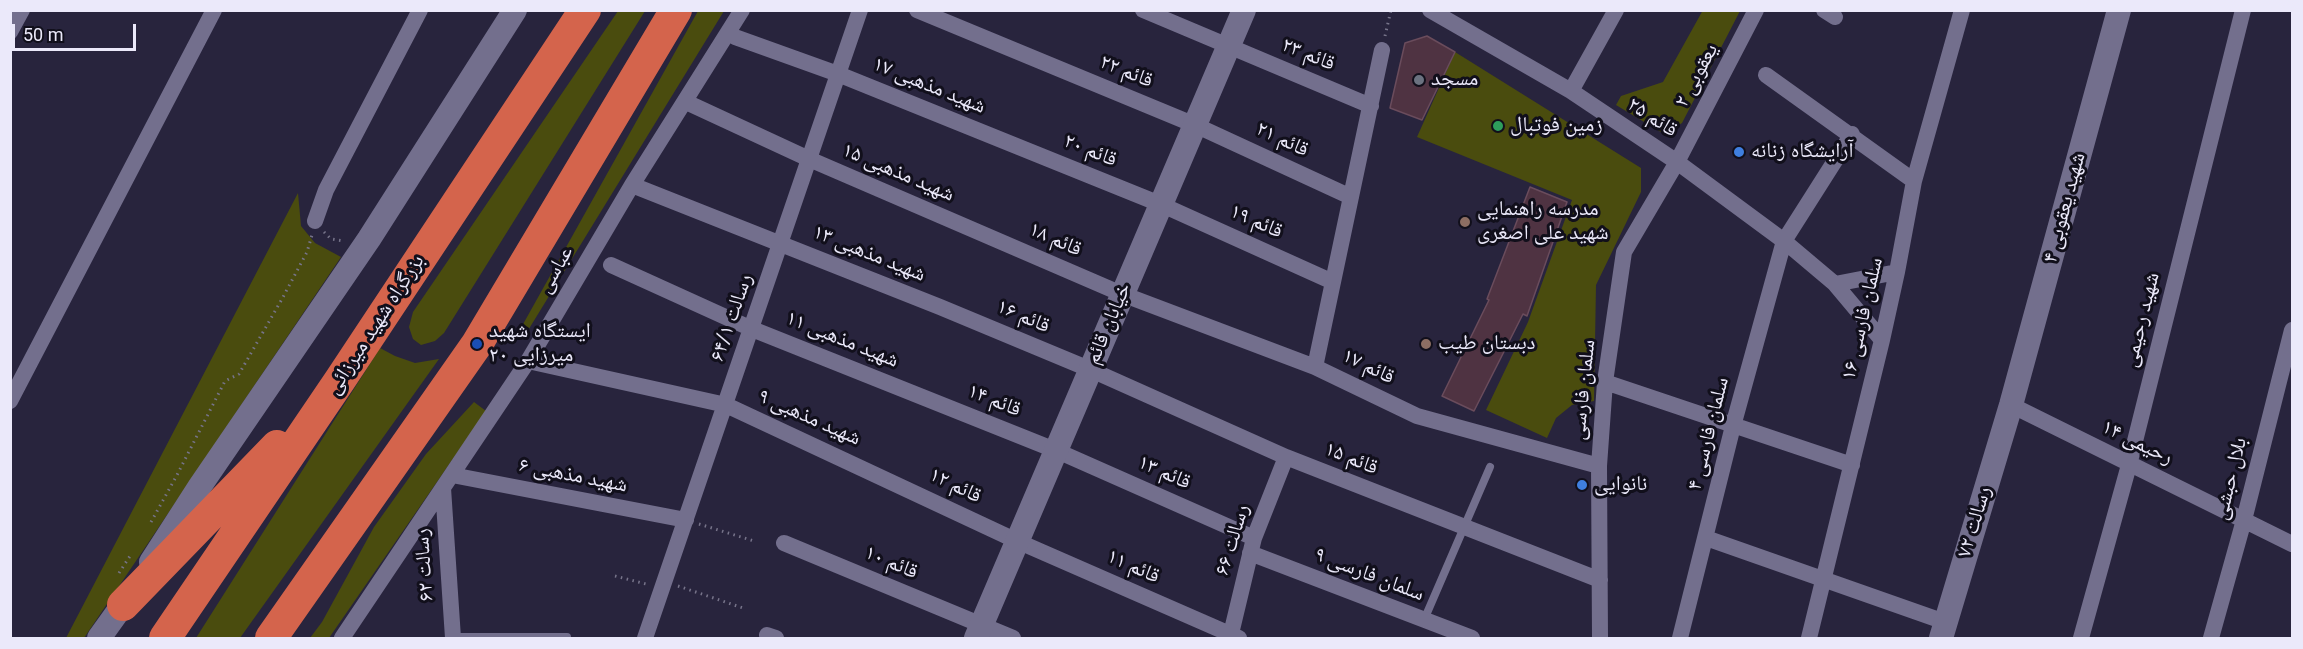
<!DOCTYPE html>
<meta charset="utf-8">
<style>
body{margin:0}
#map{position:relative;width:2303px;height:649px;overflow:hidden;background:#28243d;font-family:Roboto,sans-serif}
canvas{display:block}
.frame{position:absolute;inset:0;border:12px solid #ebe9fa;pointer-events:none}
.scale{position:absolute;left:12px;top:24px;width:124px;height:27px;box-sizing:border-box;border:3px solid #ebe9fa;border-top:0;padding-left:8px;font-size:18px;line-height:21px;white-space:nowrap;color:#ebe9fa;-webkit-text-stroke:4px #110f1b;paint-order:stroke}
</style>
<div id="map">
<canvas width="2303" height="649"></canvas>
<div class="frame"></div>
<div class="scale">50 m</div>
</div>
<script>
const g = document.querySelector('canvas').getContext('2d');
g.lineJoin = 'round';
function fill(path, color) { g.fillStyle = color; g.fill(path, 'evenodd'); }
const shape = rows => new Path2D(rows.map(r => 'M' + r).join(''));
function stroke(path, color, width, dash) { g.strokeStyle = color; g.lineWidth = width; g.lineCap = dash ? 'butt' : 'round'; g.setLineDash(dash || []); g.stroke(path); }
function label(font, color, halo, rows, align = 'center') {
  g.font = font + ' Roboto,"Noto Naskh Arabic",sans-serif'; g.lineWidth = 6; g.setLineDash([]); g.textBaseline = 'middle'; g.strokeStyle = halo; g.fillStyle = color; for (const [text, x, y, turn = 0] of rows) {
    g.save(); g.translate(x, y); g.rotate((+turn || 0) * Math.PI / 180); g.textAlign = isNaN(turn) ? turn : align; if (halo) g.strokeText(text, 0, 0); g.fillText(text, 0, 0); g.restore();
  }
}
fill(shape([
 [1703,10,1740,11,1682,123,1664,134,1616,105,1621,96,1663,82],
 [618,11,645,11,444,333,435,341,421,345,413,339,409,327,413,312],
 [698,11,724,11,527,332,522,326],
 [1455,52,1641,168,1641,192,1596,285,1594,401,1572,405,1556,418,1547,438,1486,410,1528,322,1572,200,1417,137],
 [298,193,301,226,315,243,341,257,84,638,66,638],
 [380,348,395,356,415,363,439,359,240,638,196,638],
 [474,402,486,411,329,638,310,638,322,622,374,527,426,454]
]), '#4a4c0e');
const building = shape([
 [1427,36,1455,52,1422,120,1390,108,1405,43,1427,36],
 [1530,187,1567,202,1527,316,1523,314,1474,411,1442,396,1489,300,1487,299,1530,187]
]);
fill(building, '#4f3342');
stroke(building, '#6a4c5c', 1.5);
stroke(shape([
 [1385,36,1391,10],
 [324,232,331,239,344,241],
 [151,522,177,475,225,381,239,374,282,299,307,252,312,235],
 [699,524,754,541],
 [119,573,132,553],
 [615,576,646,584],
 [678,586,743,608]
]), '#77748a', 3, [1.5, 4.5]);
stroke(shape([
 [1424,620,1490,467],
 [453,637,567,637]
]), '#736f8d', 8);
stroke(shape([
 [917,10,1195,125,1351,197],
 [1143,10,1371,106],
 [1430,10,1571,91,1677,162,1784,241,1835,284,1897,272],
 [1824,10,1835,17],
 [10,32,22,10],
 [735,37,838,74,1160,204,1333,282],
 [1766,75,1914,181],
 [1571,91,1616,10],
 [686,102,809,159,1122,294,1315,367,1417,416,1599,466],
 [632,185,940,307,1089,369,1286,457,1600,580],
 [315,221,326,190,420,10],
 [611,265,752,329,1055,450,1254,538],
 [1835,284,1882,340],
 [528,361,726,405,1017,541,1239,638],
 [1315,367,1382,50],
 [1605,382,1852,465],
 [10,401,214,10],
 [2011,405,2292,544],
 [452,475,686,520],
 [443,488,453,638],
 [1706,538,1945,622],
 [784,543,1013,638],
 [1250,553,1472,638],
 [767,635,776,638],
 [342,638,528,361,632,185,742,10],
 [645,638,860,10],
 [1230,638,1254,538,1286,457],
 [1600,638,1599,466,1605,382,1624,252,1677,162,1756,10],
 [1680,638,1733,426,1784,241,1852,134],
 [1809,638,1882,340,1897,272,1914,181,1962,10],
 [2081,638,2129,465,2243,10],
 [2211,638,2244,520,2292,330]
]), '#736f8d', 16);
stroke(shape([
 [151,562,200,486,369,239,515,10],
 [99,638,132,592],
 [976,638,1244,10],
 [1941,638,2011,405,2119,10]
]), '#736f8d', 24);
stroke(shape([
 [123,605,277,446],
 [165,638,340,380,585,10],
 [271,638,477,344,676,10]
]), '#d4644c', 32);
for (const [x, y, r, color] of [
 [1419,80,6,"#6b7280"],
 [1498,126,6,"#2e9e5b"],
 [1739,152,6,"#3f7fe0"],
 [1465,222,6,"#8d6e63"],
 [477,344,6,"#1a4fb4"],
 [1426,344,6,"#8d6e63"],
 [1582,485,6,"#3f7fe0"]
]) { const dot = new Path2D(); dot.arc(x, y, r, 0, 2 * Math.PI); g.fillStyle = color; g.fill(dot); stroke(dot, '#110f1b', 2); }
label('21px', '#ebe9fa', '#110f1b', [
 ["قائم ۲۳",1308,55,22],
 ["قائم ۲۲",1126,72,22],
 ["یعقوبی ۲",1697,76,-62],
 ["شهید مذهبی ۱۷",929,86,22],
 ["قائم ۲۵",1652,118,33],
 ["قائم ۲۱",1282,140,25],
 ["قائم ۲۰",1090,151,22],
 ["شهید مذهبی ۱۵",898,173,23],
 ["شهید یعقوبی ۴",2065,208,-75],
 ["قائم ۱۹",1256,222,24],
 ["قائم ۱۸",1055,240,24],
 ["شهید مذهبی ۱۳",869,254,22],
 ["عباسی",556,270,-60],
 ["قائم ۱۶",1023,317,23],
 ["رسالت ۶۴/۱",732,318,-71],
 ["سلمان فارسی ۱۶",1863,319,-77],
 ["شهید رحیمی",2142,320,-76],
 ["خیابان قائم",1109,324,-67],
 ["بزرگراه شهید میرزائی",376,325,-57],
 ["شهید مذهبی ۱۱",842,340,22],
 ["قائم ۱۷",1368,367,26],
 ["سلمان فارسی",1584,390,-84],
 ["قائم ۱۴",994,401,22],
 ["شهید مذهبی ۹",809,418,24],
 ["سلمان فارسی ۴",1709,434,-76],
 ["رحیمی ۱۴",2137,443,26],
 ["قائم ۱۵",1351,459,22],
 ["قائم ۱۳",1164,473,24],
 ["شهید مذهبی ۶",573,476,11],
 ["بلال حبشی",2231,479,-76],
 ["قائم ۱۲",955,486,26],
 ["رسالت ۷۲",1975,522,-73],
 ["رسالت ۶۶",1233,540,-73],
 ["قائم ۱۰",891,563,23],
 ["رسالت ۶۲",425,565,-94],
 ["قائم ۱۱",1133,567,24],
 ["سلمان فارسی ۹",1369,575,21]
]);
label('21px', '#ebe9fa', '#110f1b', [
 ["مسجد",1431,80],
 ["زمین فوتبال",1510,126],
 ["آرایشگاه زنانه",1751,152],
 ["مدرسه راهنمایی",1477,210],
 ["شهید علی اصغری",1477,234],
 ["ایستگاه شهید",489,332],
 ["میرزایی ۲۰",489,356],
 ["دبستان طیب",1438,344],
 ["نانوایی",1594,485]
], 'left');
</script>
